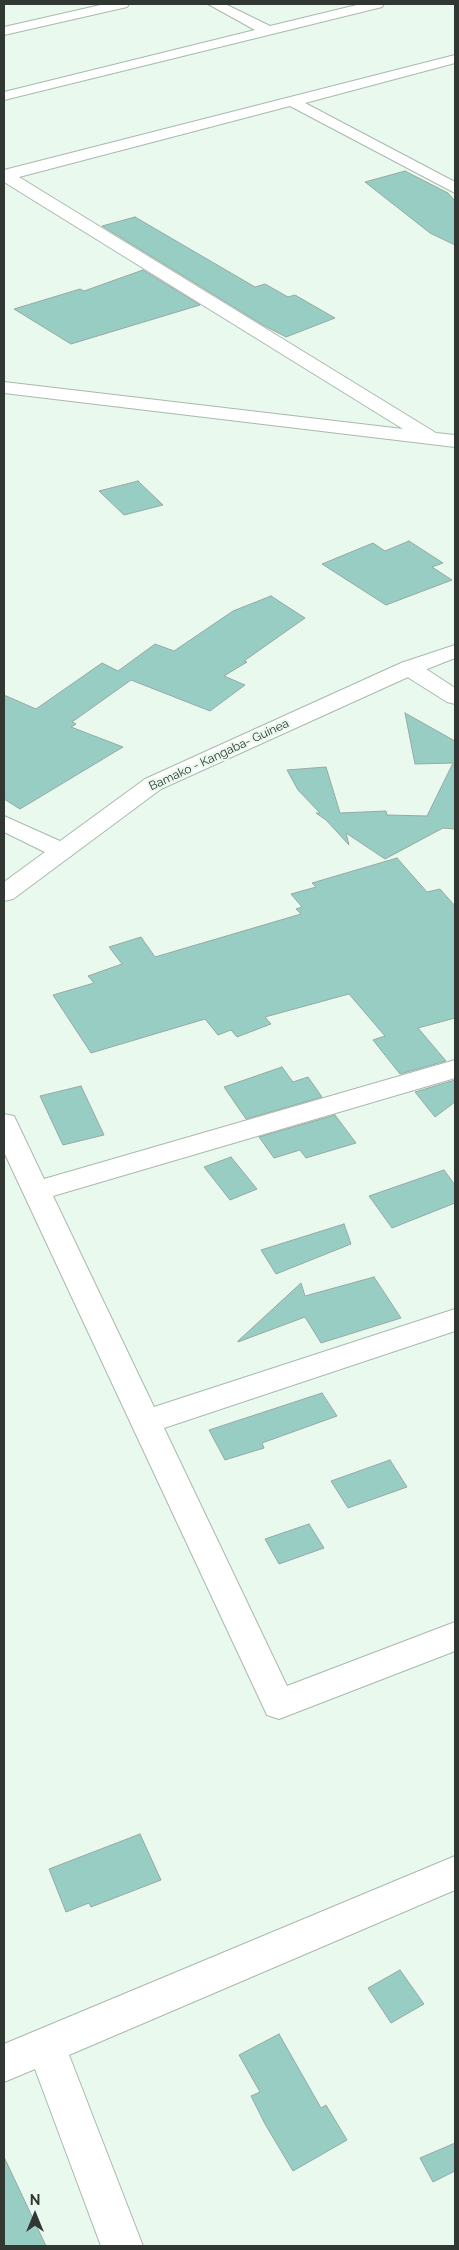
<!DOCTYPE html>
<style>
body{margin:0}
#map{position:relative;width:459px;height:2250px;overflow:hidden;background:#e9f9ee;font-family:Raleway,sans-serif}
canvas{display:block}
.frame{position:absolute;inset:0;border:5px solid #313733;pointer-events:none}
.north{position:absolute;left:10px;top:2190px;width:50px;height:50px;-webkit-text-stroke:4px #e9f9ee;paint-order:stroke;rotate:0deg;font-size:14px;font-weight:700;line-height:20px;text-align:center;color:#313733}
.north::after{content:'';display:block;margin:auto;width:18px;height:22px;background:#313733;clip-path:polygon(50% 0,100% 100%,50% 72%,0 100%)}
</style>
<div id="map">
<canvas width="459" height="2250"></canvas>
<div class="frame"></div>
<div class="north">N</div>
</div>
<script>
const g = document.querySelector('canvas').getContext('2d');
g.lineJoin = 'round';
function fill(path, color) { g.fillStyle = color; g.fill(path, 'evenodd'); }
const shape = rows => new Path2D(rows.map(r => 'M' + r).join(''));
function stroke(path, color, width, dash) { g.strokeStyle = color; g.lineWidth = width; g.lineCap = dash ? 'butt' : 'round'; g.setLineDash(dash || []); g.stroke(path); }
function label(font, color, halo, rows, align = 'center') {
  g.font = font + ' Raleway,sans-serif'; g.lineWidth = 4.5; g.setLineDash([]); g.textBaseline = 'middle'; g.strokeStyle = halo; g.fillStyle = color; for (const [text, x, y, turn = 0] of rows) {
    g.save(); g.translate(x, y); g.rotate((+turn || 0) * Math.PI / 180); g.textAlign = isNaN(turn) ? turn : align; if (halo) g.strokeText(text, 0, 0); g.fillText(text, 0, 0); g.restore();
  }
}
const building = shape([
 [405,171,448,193,455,201,455,245,430,233,365,182,405,171],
 [135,217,255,287,265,284,288,297,295,295,335,318,286,337,263,325,102,226,135,217],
 [143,270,200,305,71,344,14,309,80,289,84,291,143,270],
 [138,481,163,505,124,515,99,491,138,481],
 [409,541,443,563,432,567,452,580,386,605,322,564,373,543,385,551,409,541],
 [271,596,305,618,244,661,247,662,224,676,245,685,210,711,131,680,72,722,76,724,71,727,123,747,20,809,4,799,4,695,36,709,102,663,118,671,155,644,174,651,233,611,271,596],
 [405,713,455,741,455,829,443,828,385,859,346,833,349,845,326,820,316,813,320,813,298,790,287,770,326,767,340,813,386,811,387,815,427,816,453,763,415,764,405,713],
 [397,858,427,892,440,889,455,906,455,1018,418,1028,446,1061,400,1074,373,1040,385,1036,349,994,265,1017,271,1024,237,1037,231,1030,218,1035,205,1019,91,1053,53,995,94,983,88,976,122,964,109,947,141,937,155,957,301,914,296,909,302,907,291,894,316,887,312,883,397,858],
 [282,1067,293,1082,308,1077,322,1097,246,1119,224,1087,282,1067],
 [455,1080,455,1102,435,1117,415,1092,455,1080],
 [81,1086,104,1135,63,1145,40,1096,81,1086],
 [335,1115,356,1143,306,1158,300,1150,274,1158,259,1137,335,1115],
 [231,1157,257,1189,230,1200,204,1167,231,1157],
 [444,1170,455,1185,455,1203,392,1228,369,1196,444,1170],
 [344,1224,351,1244,276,1274,261,1250,344,1224],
 [374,1277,401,1318,321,1343,305,1317,238,1342,238,1341,301,1283,305,1296,374,1277],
 [322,1393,337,1416,262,1443,264,1448,225,1460,209,1430,322,1393],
 [390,1460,407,1487,348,1508,331,1481,390,1460],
 [309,1524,324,1548,279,1564,265,1539,309,1524],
 [140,1834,161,1880,91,1907,89,1903,66,1912,49,1869,140,1834],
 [400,1970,424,2004,391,2023,368,1988,400,1970],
 [279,2034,321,2108,326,2105,347,2140,293,2171,265,2124,251,2096,260,2092,239,2055,279,2034],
 [455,2143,455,2171,433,2182,420,2158,455,2143],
 [4,2157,46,2246,4,2246,4,2157]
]);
fill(building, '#97cdc3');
stroke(building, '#96a9a5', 1);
const minor = shape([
 [105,4,129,4,127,7,4,35,4,27,105,4],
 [208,4,225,4,270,26,361,4,384,4,382,7,4,100,4,92,255,30,208,4],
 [455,55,455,63,305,103,455,182,455,193,290,106,19,177,436,433,455,435,455,447,4,393,4,382,403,429,4,182,4,170,455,55],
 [409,661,417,663,455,688,455,704,447,702,401,673,398,668,401,663,409,661],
 [4,816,71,846,74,851,71,856,62,858,53,856,4,832,4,816],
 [455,1060,455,1078,53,1196,154,1407,455,1309,455,1331,164,1428,287,1686,455,1622,455,1651,279,1719,267,1715,4,1152,4,1114,14,1116,44,1179,455,1060],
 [455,1856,455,1890,69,2055,143,2246,101,2246,35,2069,4,2082,4,2044,455,1856]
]);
const major = shape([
 [455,645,455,658,417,673,161,789,13,899,4,901,4,882,145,779,401,663,455,645]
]);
stroke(minor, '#a9b9ae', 2);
stroke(major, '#a9b9ae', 2);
fill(minor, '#fff');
fill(major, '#fff');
label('12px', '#313733', '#e9f9ee', [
 ["Bamako - Kangaba- Guinea",219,755,-25]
]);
</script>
